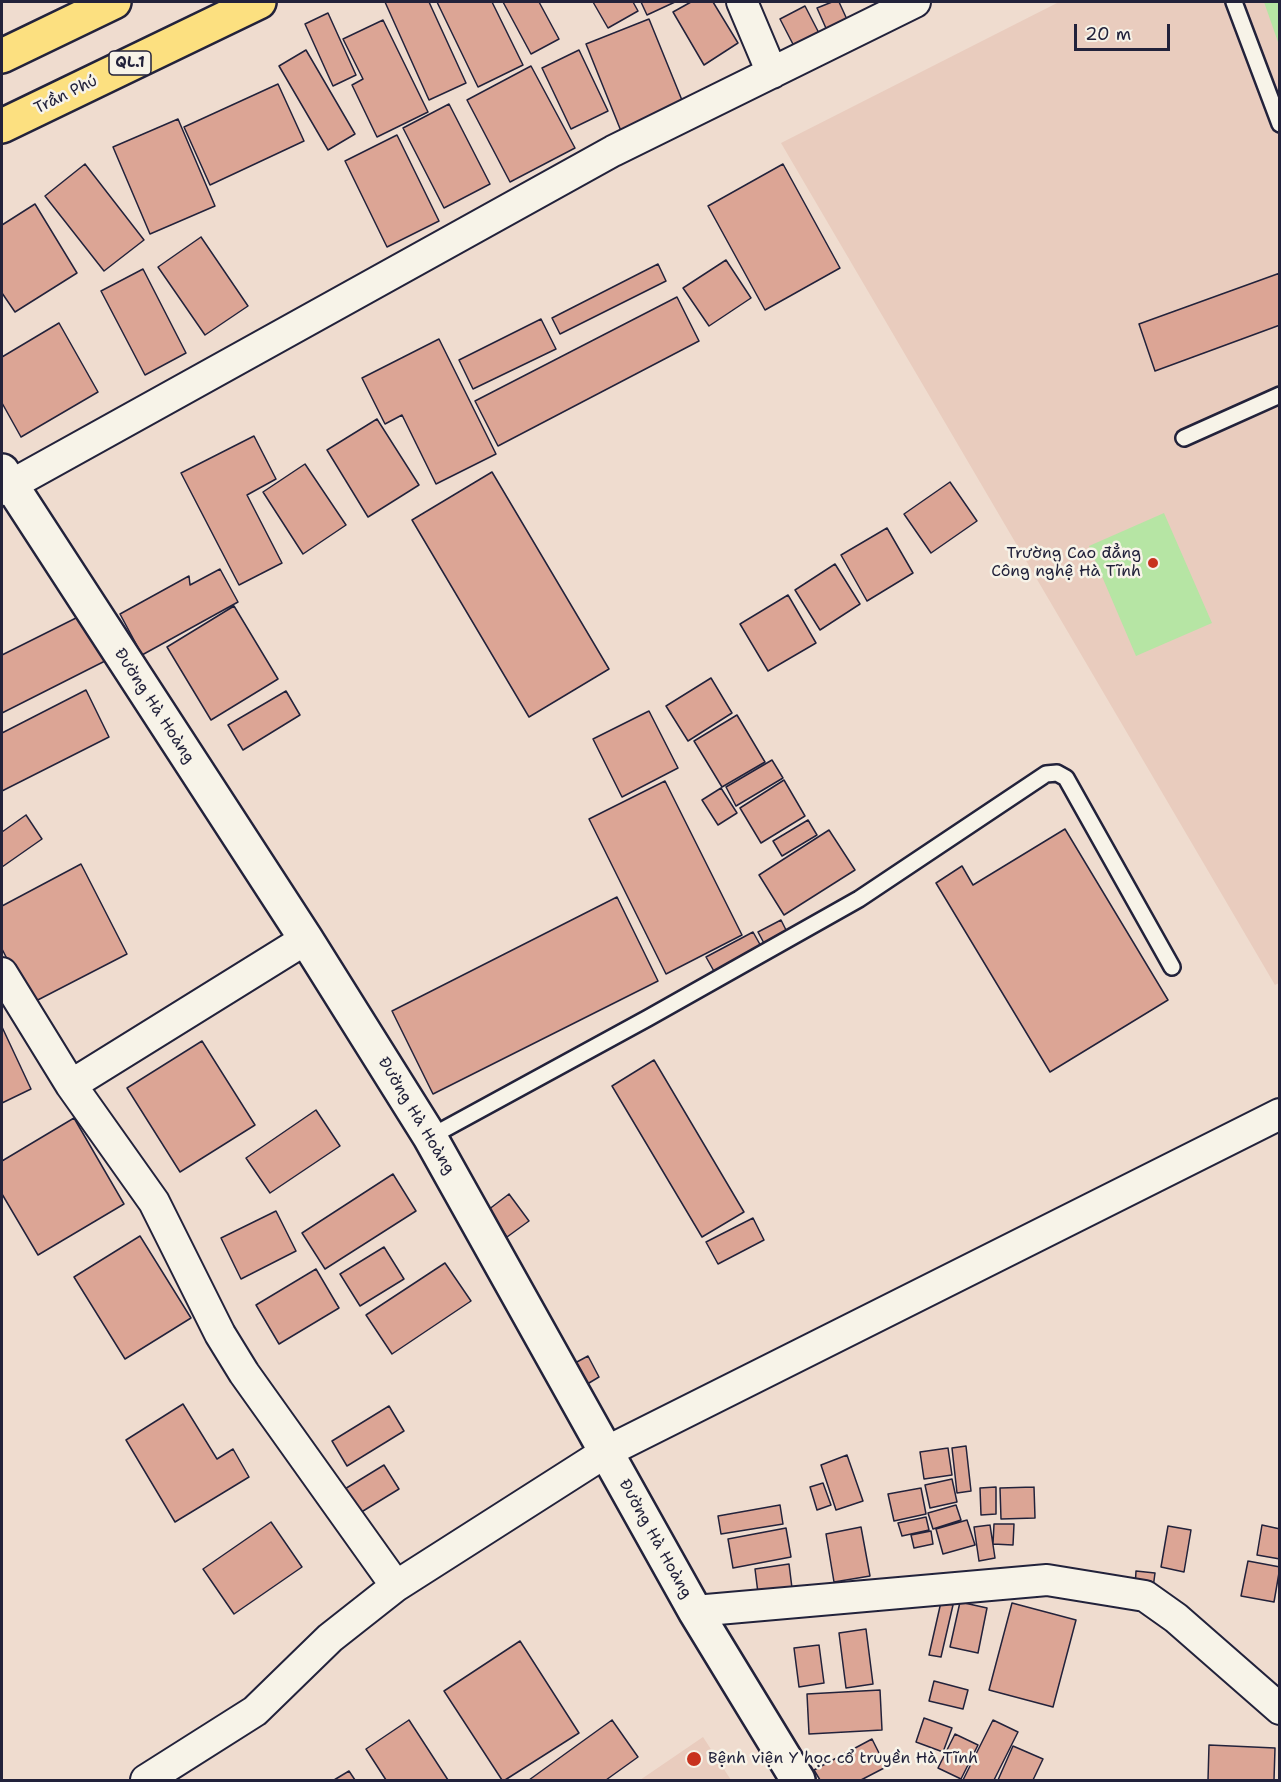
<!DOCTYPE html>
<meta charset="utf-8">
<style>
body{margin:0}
#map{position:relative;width:1281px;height:1782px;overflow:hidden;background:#efdccf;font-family:"Shantell Sans",sans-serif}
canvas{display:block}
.frame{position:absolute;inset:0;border:3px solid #22223b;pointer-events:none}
.scale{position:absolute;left:1074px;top:24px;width:96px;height:27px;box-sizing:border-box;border:3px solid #22223b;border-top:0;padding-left:8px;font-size:18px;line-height:21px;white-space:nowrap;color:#22223b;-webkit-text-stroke:4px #f7f3e8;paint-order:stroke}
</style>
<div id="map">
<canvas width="1281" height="1782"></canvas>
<div class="frame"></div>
<div class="scale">20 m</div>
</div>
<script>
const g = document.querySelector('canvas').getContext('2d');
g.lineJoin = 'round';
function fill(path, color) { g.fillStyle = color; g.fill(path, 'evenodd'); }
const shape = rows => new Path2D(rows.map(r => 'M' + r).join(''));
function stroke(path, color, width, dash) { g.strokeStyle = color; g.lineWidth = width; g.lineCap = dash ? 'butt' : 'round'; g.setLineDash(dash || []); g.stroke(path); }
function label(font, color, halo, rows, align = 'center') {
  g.font = font + ' "Shantell Sans",sans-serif'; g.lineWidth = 5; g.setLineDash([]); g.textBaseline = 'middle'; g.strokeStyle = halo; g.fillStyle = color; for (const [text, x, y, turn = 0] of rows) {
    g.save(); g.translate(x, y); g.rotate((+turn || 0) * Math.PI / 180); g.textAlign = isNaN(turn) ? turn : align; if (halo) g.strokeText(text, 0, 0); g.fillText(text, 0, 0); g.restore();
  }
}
fill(shape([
 [1059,2,1279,2,1279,983,1275,985,781,143],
 [703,1737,731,1780,640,1780]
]), '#e9ccbe');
fill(shape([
 [1264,2,1279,2,1279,45],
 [1164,513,1212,623,1136,656,1089,546]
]), '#b6e5a4');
const building = shape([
 [385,2,429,2,466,83,429,100,385,2],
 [437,2,492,2,523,65,478,87,437,2],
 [503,2,539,2,559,39,531,54,503,2],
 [593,2,633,2,638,11,608,28,593,2],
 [641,2,675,2,647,15,641,2],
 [691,2,713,2,738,43,704,65,673,12,691,2],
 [832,2,839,2,850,26,829,35,817,8,832,2],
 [805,6,822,39,797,52,780,19,805,6],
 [328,13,356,75,333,86,305,24,328,13],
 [649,19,686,110,623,136,586,44,649,19],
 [383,20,428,112,377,137,352,85,363,79,343,39,383,20],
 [306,50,355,134,328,150,279,66,306,50],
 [579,50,608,111,571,129,542,68,579,50],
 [531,66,575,148,510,182,467,100,531,66],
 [278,84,304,141,210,185,184,127,278,84],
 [449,104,490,184,444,208,403,128,449,104],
 [178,119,215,206,150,234,113,147,178,119],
 [397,135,439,221,387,247,345,161,397,135],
 [85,164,144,240,104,271,45,196,85,164],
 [783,164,840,268,765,310,708,206,783,164],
 [35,204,77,273,15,312,2,293,2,225,35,204],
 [201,237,248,306,205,335,158,267,201,237],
 [726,260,751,298,709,326,683,288,726,260],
 [658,264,666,281,560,334,552,318,658,264],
 [143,269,186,353,145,375,101,291,143,269],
 [1280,273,1280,325,1155,371,1139,324,1280,273],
 [677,297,699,341,498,446,475,401,677,297],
 [541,319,556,349,473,389,459,360,541,319],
 [59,323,98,392,21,437,2,403,2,357,59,323],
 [439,339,496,454,436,484,402,415,385,424,362,378,439,339],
 [377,419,419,485,368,517,327,450,377,419],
 [254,436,276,479,247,495,282,563,239,585,181,473,254,436],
 [305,464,346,525,303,554,263,492,305,464],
 [492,472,609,669,529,717,412,520,492,472],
 [950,482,977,521,931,553,904,514,950,482],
 [887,528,913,573,867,601,841,555,887,528],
 [835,564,860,604,820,630,795,590,835,564],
 [220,569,238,602,142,655,120,614,189,576,190,585,220,569],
 [788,595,816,643,768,671,740,624,788,595],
 [234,606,278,679,211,720,167,647,234,606],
 [84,614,107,660,2,713,2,655,84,614],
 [711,678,732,713,688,741,666,706,711,678],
 [86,690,109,737,2,791,2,733,86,690],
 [286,691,300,715,243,750,228,725,286,691],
 [649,711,678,768,622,797,593,739,649,711],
 [737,715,765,762,722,787,694,741,737,715],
 [772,760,783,778,736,806,726,787,772,760],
 [784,780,805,816,761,843,740,808,784,780],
 [665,781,742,935,666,974,589,819,665,781],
 [721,788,737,813,718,825,702,800,721,788],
 [26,815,42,839,2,867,2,832,26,815],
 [808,820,817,835,782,856,773,841,808,820],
 [1065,829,1168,1000,1050,1072,936,883,962,866,973,885,1065,829],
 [829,830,855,870,784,915,759,875,829,830],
 [81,864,127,954,30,1004,2,949,2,906,81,864],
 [617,897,658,981,433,1094,392,1011,617,897],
 [781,920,789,936,766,947,758,932,781,920],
 [753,932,762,948,715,973,706,957,753,932],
 [2,1027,31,1089,2,1103,2,1027],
 [202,1041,255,1125,180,1172,127,1088,202,1041],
 [654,1060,744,1212,702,1237,612,1086,654,1060],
 [316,1110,340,1146,270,1193,246,1158,316,1110],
 [74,1118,124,1204,38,1255,2,1194,2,1161,74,1118],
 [393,1174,416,1211,325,1269,302,1233,393,1174],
 [509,1194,529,1221,507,1237,488,1210,509,1194],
 [276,1211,296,1251,241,1279,221,1238,276,1211],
 [753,1218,764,1240,718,1264,706,1242,753,1218],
 [140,1236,191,1318,125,1359,74,1277,140,1236],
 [384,1247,404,1279,360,1306,340,1274,384,1247],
 [445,1263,471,1301,392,1354,366,1315,445,1263],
 [316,1269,339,1308,279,1344,256,1305,316,1269],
 [588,1356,599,1377,574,1392,562,1370,588,1356],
 [183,1404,217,1459,233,1449,249,1477,175,1522,126,1440,183,1404],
 [389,1406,404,1431,347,1466,332,1441,389,1406],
 [966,1446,971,1491,957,1493,952,1448,966,1446],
 [948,1448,952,1475,924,1479,920,1452,948,1448],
 [847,1455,863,1501,836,1510,821,1465,847,1455],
 [384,1465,399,1489,350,1519,335,1495,384,1465],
 [952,1479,957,1502,930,1508,925,1485,952,1479],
 [823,1483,831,1505,817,1510,810,1487,823,1483],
 [996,1487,996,1514,981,1515,980,1488,996,1487],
 [1034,1487,1035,1518,1001,1519,1000,1488,1034,1487],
 [921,1488,926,1514,894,1521,888,1494,921,1488],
 [780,1505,783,1524,721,1534,718,1516,780,1505],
 [956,1505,961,1520,933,1529,928,1513,956,1505],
 [926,1517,929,1530,902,1536,898,1523,926,1517],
 [967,1520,975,1545,943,1554,936,1529,967,1520],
 [271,1522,302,1567,234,1614,203,1569,271,1522],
 [994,1524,1014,1524,1013,1545,993,1544,994,1524],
 [990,1525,995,1558,979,1561,974,1527,990,1525],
 [1262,1525,1280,1529,1280,1559,1257,1555,1262,1525],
 [1168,1526,1191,1530,1184,1572,1161,1567,1168,1526],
 [861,1527,870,1576,834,1582,826,1534,861,1527],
 [786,1528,791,1557,733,1568,728,1539,786,1528],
 [931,1531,933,1544,914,1548,911,1535,931,1531],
 [1248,1561,1280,1567,1274,1602,1241,1596,1248,1561],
 [789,1564,792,1588,758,1593,755,1569,789,1564],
 [1136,1571,1155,1573,1153,1588,1135,1588,1136,1571],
 [941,1602,953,1605,941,1657,929,1655,941,1602],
 [960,1602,987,1608,978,1653,950,1647,960,1602],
 [1012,1603,1076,1620,1053,1707,989,1690,1012,1603],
 [866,1629,873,1684,846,1688,839,1633,866,1629],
 [520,1641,579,1733,505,1780,502,1780,444,1691,520,1641],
 [819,1645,824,1683,799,1687,794,1648,819,1645],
 [934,1681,968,1690,963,1709,929,1701,934,1681],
 [880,1690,882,1730,809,1734,807,1694,880,1690],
 [924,1718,952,1728,943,1752,916,1742,924,1718],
 [409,1720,448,1780,386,1780,366,1749,409,1720],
 [612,1720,638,1757,606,1780,529,1780,612,1720],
 [993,1720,1018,1732,994,1780,963,1780,993,1720],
 [955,1734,978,1745,961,1779,938,1768,955,1734],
 [872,1739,886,1767,861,1780,820,1780,814,1770,872,1739],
 [1209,1745,1275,1748,1274,1780,1208,1780,1209,1745],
 [1013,1746,1043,1759,1033,1780,998,1780,1013,1746],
 [349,1771,355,1780,334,1780,349,1771]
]);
fill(building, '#dca595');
stroke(building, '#22223b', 1.5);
const lane = shape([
 [1234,2,1280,124],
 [1184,438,1280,395],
 [430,1137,648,1018,859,899,1046,774,1057,773,1066,778,1172,967]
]);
const street = shape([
 [742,2,772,73],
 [2,490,613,151,915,2],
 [2,973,71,1085,154,1202,220,1334,244,1373,396,1586],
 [71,1085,306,939],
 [695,1611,1047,1580,1145,1596,1176,1618,1280,1709],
 [146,1780,255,1711,330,1638,396,1586,606,1452,1280,1114]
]);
const secondary = shape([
 [2,471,306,939,430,1137,695,1611,798,1780]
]);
const primary = shape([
 [2,56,114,2],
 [2,126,259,2]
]);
stroke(lane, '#22223b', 20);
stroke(street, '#22223b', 34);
stroke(secondary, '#22223b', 38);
stroke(primary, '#22223b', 38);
stroke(lane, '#f7f3e8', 15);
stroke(street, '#f7f3e8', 30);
stroke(secondary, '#f7f3e8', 33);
stroke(primary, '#fce080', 33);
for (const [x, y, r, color] of [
 [1153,563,6,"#c8321e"],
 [694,1759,8,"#c8321e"]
]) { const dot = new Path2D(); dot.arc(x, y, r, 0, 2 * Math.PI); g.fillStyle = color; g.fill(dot); stroke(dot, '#f7f3e8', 2); }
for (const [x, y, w] of [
 [130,63,42]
]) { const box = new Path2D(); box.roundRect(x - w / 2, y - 12, w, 24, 4.5); g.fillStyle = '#f7f3e8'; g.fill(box); stroke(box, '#22223b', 1.5); }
label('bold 15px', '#22223b', null, [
 ["QL.1",130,63]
]);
label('16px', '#22223b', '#f7f3e8', [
 ["Trần Phú",66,95,-26],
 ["Đường Hà Hoàng",154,706,57],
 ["Đường Hà Hoàng",416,1116,59],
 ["Đường Hà Hoàng",655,1539,61]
]);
label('16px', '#22223b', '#f7f3e8', [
 ["Trường Cao đẳng",1141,554],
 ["Công nghệ Hà Tĩnh",1141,572],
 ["Bệnh viện Y học cổ truyền Hà Tĩnh",708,1759,"left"]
], 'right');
</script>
